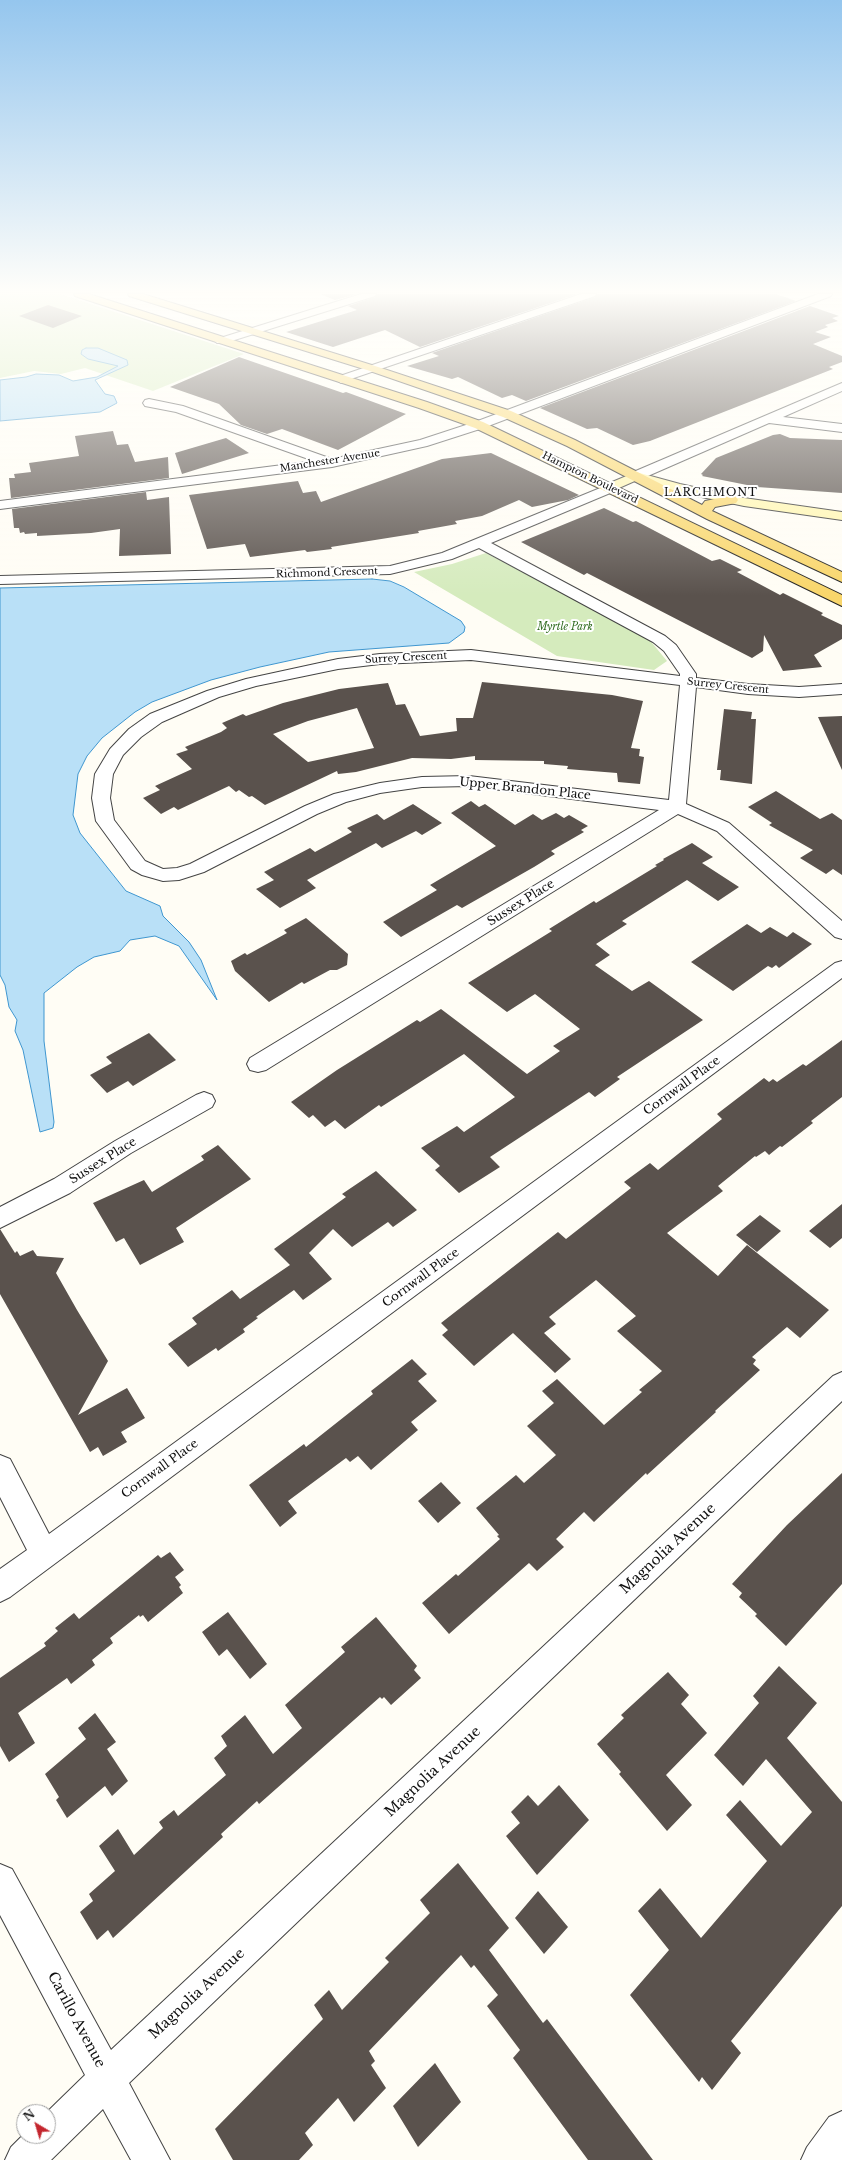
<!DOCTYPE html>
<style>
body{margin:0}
#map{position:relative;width:842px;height:2160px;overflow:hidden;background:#fffdf5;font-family:"Libre Baskerville",serif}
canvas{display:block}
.north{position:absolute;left:16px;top:2104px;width:40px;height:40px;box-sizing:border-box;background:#fff;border:1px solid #a0a0a0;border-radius:50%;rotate:322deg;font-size:11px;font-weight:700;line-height:16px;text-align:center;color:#111}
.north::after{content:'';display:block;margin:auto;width:14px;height:18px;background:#c4262e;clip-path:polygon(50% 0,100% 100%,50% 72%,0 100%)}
</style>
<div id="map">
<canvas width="842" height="2160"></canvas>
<div class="north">N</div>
</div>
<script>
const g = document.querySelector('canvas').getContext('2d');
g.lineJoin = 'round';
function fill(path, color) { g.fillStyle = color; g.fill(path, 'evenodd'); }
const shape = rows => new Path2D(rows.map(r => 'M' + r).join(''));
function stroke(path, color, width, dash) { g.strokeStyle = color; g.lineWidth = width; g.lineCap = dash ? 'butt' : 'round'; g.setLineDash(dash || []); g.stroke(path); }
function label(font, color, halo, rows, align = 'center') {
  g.font = font + ' "Libre Baskerville",serif'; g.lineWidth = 4; g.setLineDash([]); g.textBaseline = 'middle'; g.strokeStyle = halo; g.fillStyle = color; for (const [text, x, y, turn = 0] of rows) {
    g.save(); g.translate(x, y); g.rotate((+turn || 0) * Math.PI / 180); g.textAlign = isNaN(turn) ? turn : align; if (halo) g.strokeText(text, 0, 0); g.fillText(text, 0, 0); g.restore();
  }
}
fill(shape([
 [0,294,60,294,244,354,153,391,85,368,61,374,34,371,0,378],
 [486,553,648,638,667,661,654,670,557,656,414,572,452,564]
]), '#d5ebbd');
const water = shape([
 [86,348,98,348,127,360,128,365,95,380,105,394,114,396,117,403,100,412,0,421,0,380,26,377,36,374,59,375,73,381,97,377,118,366,88,359,81,354,82,350,86,348],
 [372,579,390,581,404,587,461,621,465,627,464,632,449,643,329,652,260,667,211,680,152,702,135,712,102,738,87,756,78,774,73,815,80,833,126,891,160,906,163,916,189,942,201,960,217,1000,179,946,155,936,130,940,120,951,94,957,77,967,44,993,44,1041,54,1122,53,1128,40,1132,23,1050,15,1031,17,1020,9,1007,5,985,0,975,0,588,372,579]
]);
fill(water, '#b9e0f7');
stroke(water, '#3f96cf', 1);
fill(shape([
 [320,294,357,294,335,300],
 [377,294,577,294,420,347,385,330,333,347,286,332,357,310,348,306,375,297],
 [597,294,776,294,796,301,526,401,512,395,502,398,458,377,452,379,407,366,439,356,432,353,595,297],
 [48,305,82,316,53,328,19,316],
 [810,306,839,316,832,318,838,321,825,325,828,327,815,332,831,337,813,344,842,356,842,362,829,367,833,369,650,441,633,445,597,428,587,429,540,408],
 [239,357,343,393,346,392,406,414,338,450,282,429,267,434,241,425,219,404,170,387],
 [113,431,117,445,128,444,135,462,168,457,169,478,11,498,9,478,15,478,14,474,31,472,29,463,79,456,75,436],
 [780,434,790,438,842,440,842,493,757,487,702,476,703,475,701,474,716,458,773,435],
 [226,438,249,453,182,474,175,453],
 [491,453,579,495,568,500,532,507,519,500,482,516,455,521,457,524,418,531,419,533,331,547,332,549,307,552,305,550,250,557,245,544,207,549,189,495,298,481,303,493,316,491,321,502,442,459],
 [146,492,147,500,169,497,171,554,119,556,120,529,91,533,37,536,37,533,25,534,24,532,20,533,19,528,14,528,12,509],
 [604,508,633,522,636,521,712,561,720,559,742,570,737,572,780,595,783,593,823,613,821,615,842,625,842,639,814,655,822,667,783,671,764,635,763,651,752,658,587,573,584,575,521,542],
 [482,682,612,695,643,701,631,748,640,749,639,756,644,757,640,784,618,782,617,773,567,769,568,766,544,764,544,761,475,760,475,756,451,759,412,758,356,772,338,774,337,771,265,805,252,796,249,797,239,790,236,792,229,786,178,810,174,807,161,814,143,798,160,790,155,786,192,769,176,754,188,750,185,747,221,732,227,728,222,723,243,714,246,716,283,703,339,689,388,683,396,705,405,704,420,736,457,731,456,718,473,718],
 [357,708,374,748,308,762,273,734,308,721],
 [724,709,752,712,751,719,756,719,752,784,720,780,721,770,717,770],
 [842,716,842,770,818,717],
 [776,791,820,819,832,813,842,820,842,875,833,869,826,874,800,858,813,850,769,825,772,823,748,807],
 [471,801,479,807,485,804,515,825,533,814,542,820,556,813,564,818,569,815,588,826,581,830,584,832,551,851,555,854,534,867,462,908,457,905,401,937,383,922,437,890,430,885,496,846,451,813],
 [413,804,442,823,422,835,416,831,382,848,376,843,307,880,316,888,280,908,256,889,274,880,264,872,310,848,315,852,352,832,347,828,377,814,384,820],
 [692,843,713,857,702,863,739,887,718,901,687,880,622,921,627,924,596,944,610,955,595,965,632,991,649,981,703,1020,617,1077,620,1079,595,1097,589,1092,490,1157,500,1167,459,1193,435,1170,440,1166,421,1148,457,1126,464,1132,515,1097,464,1054,381,1107,379,1105,345,1129,335,1120,325,1127,313,1115,309,1118,291,1102,337,1070,417,1020,420,1022,441,1009,527,1074,560,1051,553,1046,580,1029,535,994,507,1012,468,983,552,931,549,929,594,901,596,903,657,866,655,865,664,860,663,859],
 [306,918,348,954,347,965,337,970,330,970,304,984,302,982,269,1002,235,971,231,961,245,953,247,955,287,933,284,930],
 [747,924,761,933,770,927,787,937,793,932,812,944,779,968,776,965,772,968,768,966,733,991,691,962],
 [149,1033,176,1060,133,1086,128,1081,107,1093,90,1075,112,1063,106,1057],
 [842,1040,842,1097,811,1121,813,1123,782,1147,780,1146,769,1155,765,1151,756,1157,755,1156,718,1186,723,1191,667,1233,718,1276,747,1245,829,1310,800,1338,787,1327,752,1357,756,1360,753,1364,760,1370,715,1411,716,1412,647,1475,646,1473,594,1522,584,1512,556,1539,564,1547,537,1571,529,1563,449,1634,422,1603,456,1574,458,1576,500,1539,497,1536,499,1535,476,1508,516,1475,524,1483,556,1455,527,1426,554,1403,542,1391,557,1379,604,1425,642,1392,639,1390,662,1371,617,1331,636,1316,596,1280,549,1317,556,1324,544,1333,571,1359,555,1373,513,1333,474,1366,442,1335,448,1330,441,1323,558,1232,566,1239,631,1188,624,1182,650,1163,658,1170,722,1119,717,1114,764,1078,769,1082,773,1079,777,1082,803,1064,806,1066],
 [218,1145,251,1179,176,1228,184,1242,140,1265,124,1238,116,1242,93,1203,144,1180,152,1192,204,1160,201,1156],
 [376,1171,417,1210,393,1227,388,1222,352,1247,333,1229,309,1253,332,1279,303,1300,294,1290,256,1317,258,1318,243,1329,245,1332,218,1351,216,1348,188,1367,168,1344,197,1324,192,1318,232,1290,240,1299,290,1265,274,1249,346,1197,342,1194],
 [842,1204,842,1238,830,1248,809,1231],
 [760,1215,781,1231,757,1252,736,1235],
 [0,1229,15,1253,17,1251,20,1256,33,1250,37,1256,64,1258,56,1273,77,1310,108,1361,78,1415,127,1388,145,1418,121,1432,127,1442,103,1456,98,1447,90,1452,0,1294],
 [412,1359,427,1374,418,1381,437,1401,411,1422,418,1430,371,1470,358,1456,350,1462,346,1458,288,1501,297,1513,280,1527,249,1485,304,1444,306,1447,373,1394,371,1391],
 [842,1473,842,1584,786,1646,755,1616,757,1614,739,1597,742,1593,732,1584,787,1525],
 [441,1482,461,1503,438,1523,418,1501],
 [170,1552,184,1570,175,1577,181,1585,179,1587,183,1593,148,1622,143,1615,140,1617,139,1615,110,1638,113,1643,92,1660,95,1665,71,1684,67,1678,18,1713,35,1743,9,1762,0,1746,0,1678,46,1646,44,1643,58,1631,55,1628,74,1613,79,1619,158,1555,161,1558],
 [228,1612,267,1664,250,1679,227,1649,219,1656,202,1632],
 [376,1617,417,1666,414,1670,421,1678,391,1705,384,1697,382,1699,380,1697,259,1804,257,1801,221,1834,223,1837,113,1938,108,1930,97,1940,80,1912,93,1901,89,1894,115,1871,99,1846,118,1829,134,1855,163,1828,159,1822,174,1810,178,1816,226,1775,214,1758,227,1746,221,1736,245,1715,273,1754,302,1728,285,1705,345,1652,341,1647],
 [779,1666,817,1703,787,1738,842,1802,842,1906,731,2041,741,2053,712,2090,702,2077,699,2082,630,1995,669,1950,638,1911,660,1888,701,1938,767,1861,726,1815,740,1800,781,1846,812,1812,766,1759,743,1786,714,1755,759,1703,753,1696],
 [668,1672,689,1695,681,1704,707,1733,666,1775,692,1805,667,1831,619,1774,621,1772,597,1744,624,1718,621,1715],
 [95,1713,116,1742,107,1749,128,1781,112,1796,105,1786,67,1818,56,1800,59,1797,45,1774,86,1739,78,1728],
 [559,1785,589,1820,537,1875,506,1836,520,1823,511,1812,528,1795,538,1806],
 [458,1863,509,1928,489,1950,543,2023,547,2019,653,2160,588,2160,513,2058,520,2050,487,2006,498,1995,474,1965,471,1968,461,1955,369,2051,375,2061,371,2065,386,2088,354,2122,338,2098,305,2133,313,2145,299,2160,233,2160,215,2129,323,2019,314,2005,329,1990,342,2010,389,1962,385,1958,430,1913,420,1900],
 [538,1891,568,1927,544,1954,515,1918],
 [435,2063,461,2102,418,2147,393,2106]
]), '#5a524d');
const minor = shape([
 [361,294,376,294,375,296,225,343,217,343,215,341,217,339,361,294],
 [581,294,596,294,595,296,345,381,341,383,335,379,337,377,581,294],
 [818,294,832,294,831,296,483,428,427,446,332,467,0,509,0,501,314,461,176,412,145,406,143,403,145,400,149,399,183,406,332,459,420,440,475,422,818,294],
 [842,383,842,391,783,417,842,424,842,432,769,423,641,479,631,479,629,476,631,473,842,383],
 [610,484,617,488,615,491,491,543,665,636,676,645,696,674,696,678,748,684,799,687,842,684,842,694,799,697,748,694,696,687,686,804,729,823,842,921,842,939,835,937,717,831,678,814,266,1070,258,1072,250,1070,247,1064,250,1058,659,810,469,786,422,787,380,793,346,802,317,814,204,872,179,880,163,881,142,875,131,869,96,821,92,798,95,774,110,749,129,729,150,714,207,691,246,679,338,659,380,654,471,650,680,676,680,674,664,651,653,642,479,548,452,559,390,574,0,584,0,576,390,566,442,553,610,484],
 [471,660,680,685,669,800,469,776,422,777,380,783,334,794,305,806,190,864,177,868,163,869,145,861,114,820,110,798,113,774,123,755,141,737,162,722,219,697,256,686,338,669,380,664,471,660],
 [842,961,842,978,10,1597,0,1602,0,1569,27,1550,0,1497,0,1455,10,1459,49,1534,835,963,842,961],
 [204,1092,212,1095,215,1101,212,1107,131,1153,70,1193,0,1228,0,1207,54,1179,115,1141,196,1095,204,1092],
 [842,1372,842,1401,129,2083,170,2160,131,2160,103,2109,51,2160,5,2160,11,2147,24,2134,24,2136,48,2136,47,2112,85,2075,0,1915,0,1864,12,1869,111,2050,833,1376,842,1372],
 [842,2111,842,2160,801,2160,807,2147,829,2117,842,2111]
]);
const secondary = shape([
 [636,472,680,484,744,498,842,512,842,520,744,506,678,492,637,480,610,492,603,488,605,485,636,472]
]);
const primary = shape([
 [74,294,89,294,427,402,483,422,842,595,842,606,475,428,419,408,75,296,74,294],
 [128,294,143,294,375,366,511,411,575,440,702,505,705,501,710,500,731,496,736,497,738,500,736,503,715,507,712,511,842,572,842,582,707,519,567,446,503,417,367,370,129,296,128,294]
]);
stroke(minor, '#444', 2);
stroke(secondary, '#333', 2);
stroke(primary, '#222', 2);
fill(minor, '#fff');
fill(secondary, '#fff6b0');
fill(primary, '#f9d66b');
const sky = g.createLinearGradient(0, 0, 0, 596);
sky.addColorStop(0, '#95c6ee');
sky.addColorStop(0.49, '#fffefa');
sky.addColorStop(1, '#fffefa00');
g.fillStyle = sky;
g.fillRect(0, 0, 842, 596);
label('10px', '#111', '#fff', [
 ["Manchester Avenue",330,461,-9],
 ["Hampton Boulevard",590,478,26],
 ["Richmond Crescent",327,573,-2],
 ["Surrey Crescent",406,658,-3],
 ["Surrey Crescent",728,686,6]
]);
label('italic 10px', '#2f6b1f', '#fff', [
 ["Myrtle Park",565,627]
]);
g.letterSpacing = '1px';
label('11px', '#111', '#fff', [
 ["LARCHMONT",711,493]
]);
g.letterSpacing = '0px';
label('12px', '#111', '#fff', [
 ["Upper Brandon Place",525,789,6],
 ["Sussex Place",521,903,-32],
 ["Cornwall Place",682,1086,-36],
 ["Sussex Place",103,1161,-32],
 ["Cornwall Place",421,1278,-36],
 ["Cornwall Place",160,1469,-36]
]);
label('14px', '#111', '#fff', [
 ["Magnolia Avenue",668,1549,-43],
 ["Magnolia Avenue",433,1772,-43],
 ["Magnolia Avenue",197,1994,-43],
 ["Carillo Avenue",76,2020,62]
]);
</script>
